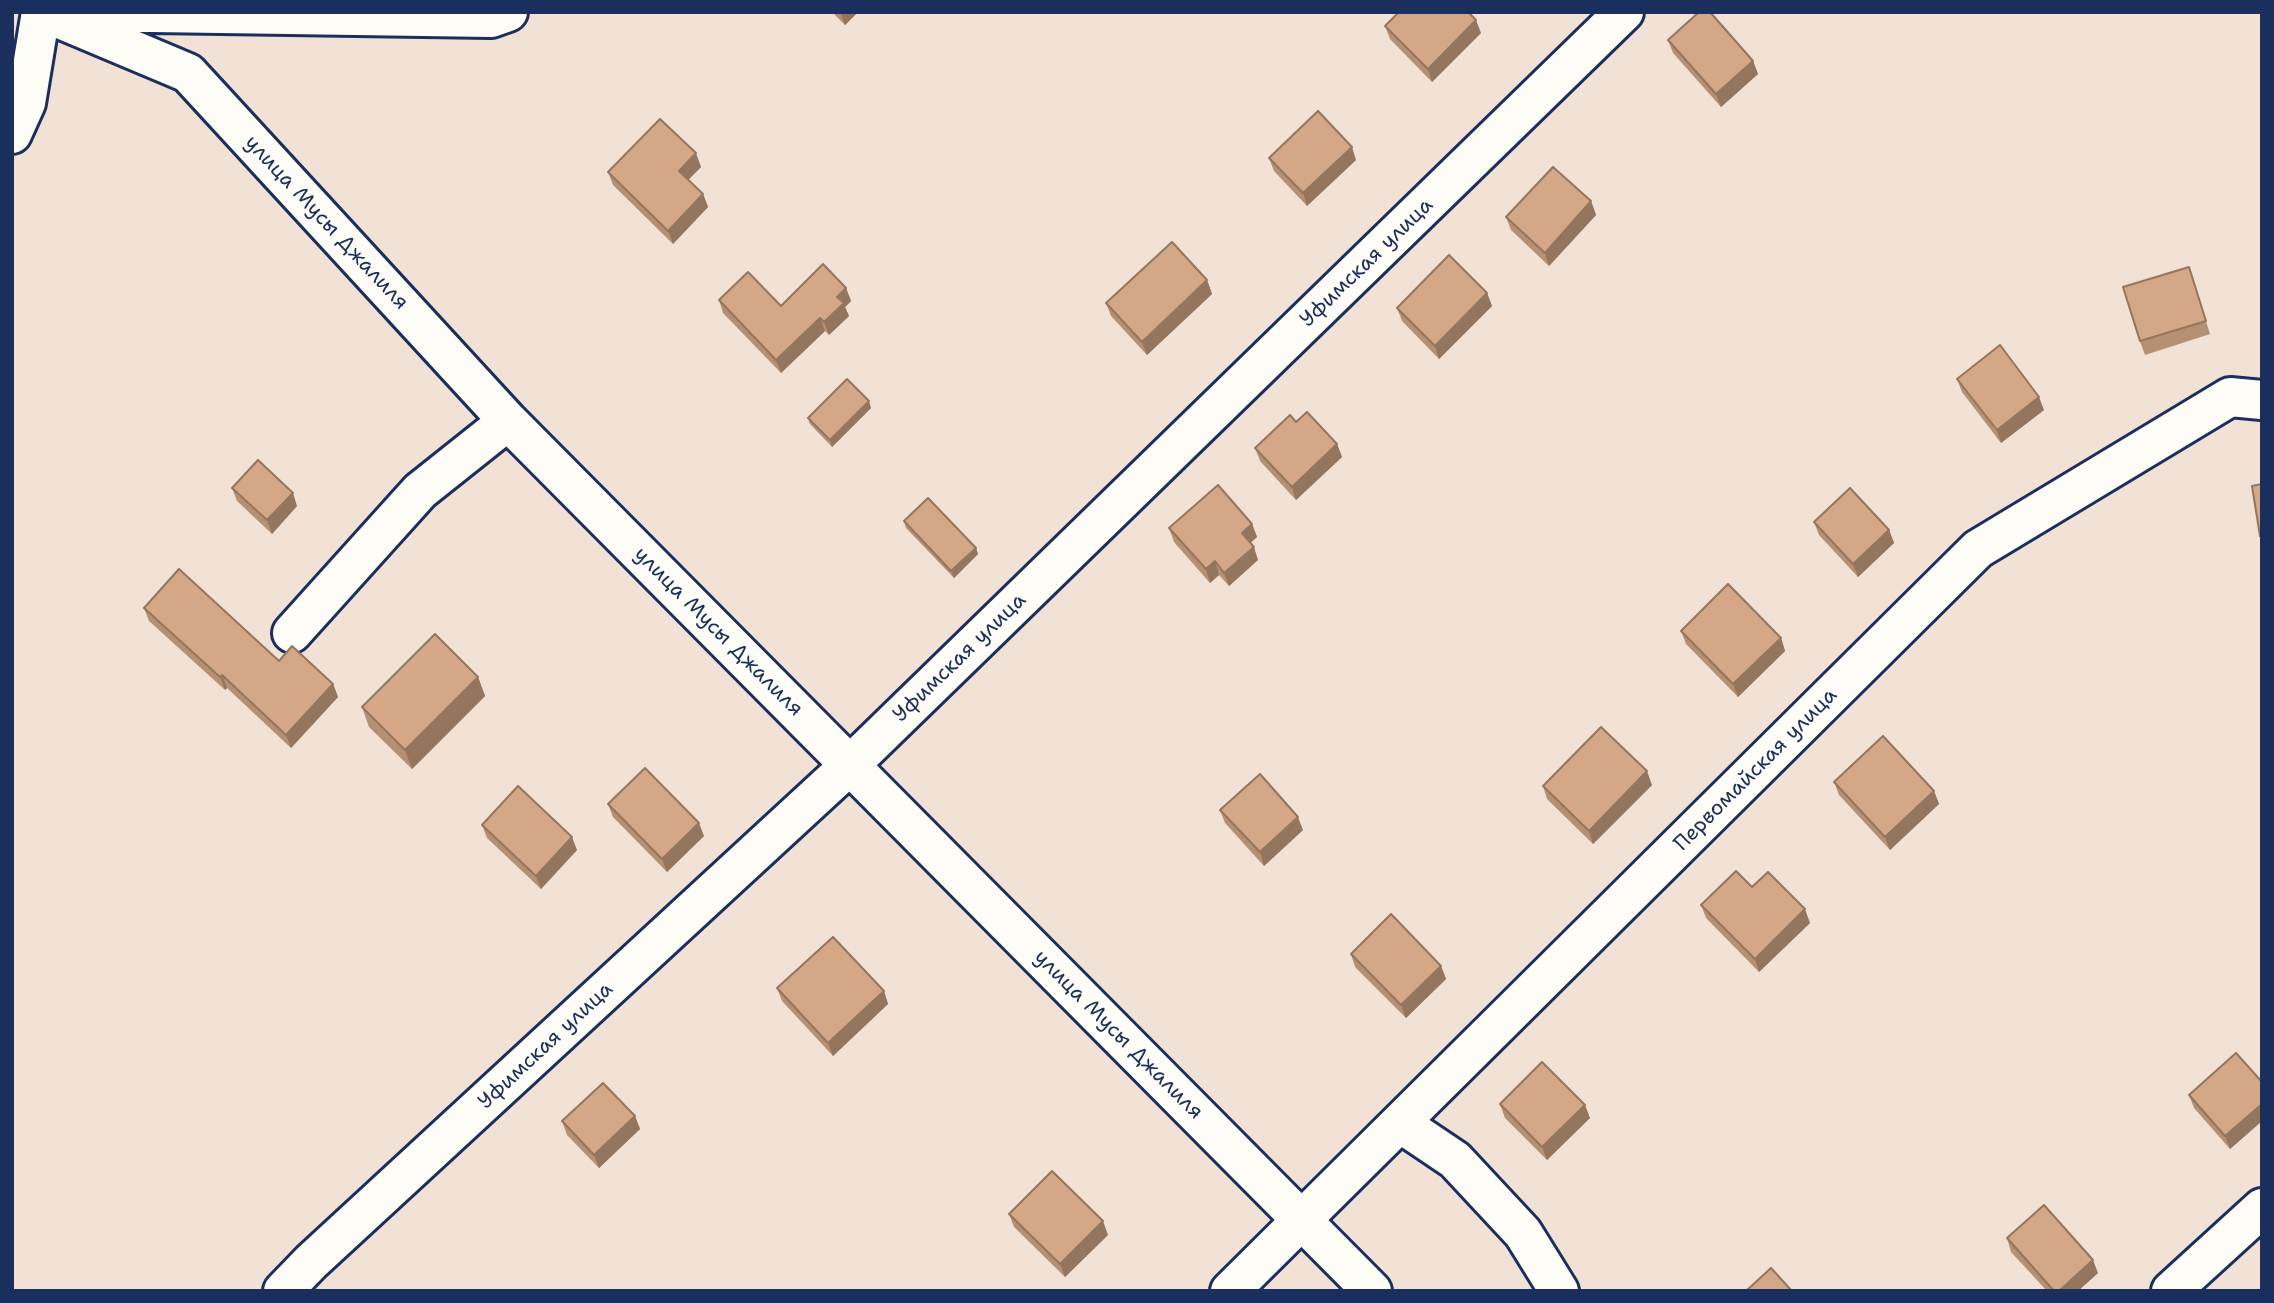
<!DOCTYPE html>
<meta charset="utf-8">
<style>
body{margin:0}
#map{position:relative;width:2274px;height:1303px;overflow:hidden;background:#f1e2d5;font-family:"Shantell Sans",sans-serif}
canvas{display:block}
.frame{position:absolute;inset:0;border:14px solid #1b2f5e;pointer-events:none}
</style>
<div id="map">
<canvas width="2274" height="1303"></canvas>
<div class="frame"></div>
</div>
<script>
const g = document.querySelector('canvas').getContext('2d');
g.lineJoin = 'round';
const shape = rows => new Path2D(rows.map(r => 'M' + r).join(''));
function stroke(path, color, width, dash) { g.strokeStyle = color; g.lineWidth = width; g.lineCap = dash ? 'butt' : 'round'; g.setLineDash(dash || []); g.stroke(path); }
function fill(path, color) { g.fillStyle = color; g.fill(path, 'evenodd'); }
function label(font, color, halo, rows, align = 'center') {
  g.font = font + ' "Shantell Sans",sans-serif'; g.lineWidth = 7; g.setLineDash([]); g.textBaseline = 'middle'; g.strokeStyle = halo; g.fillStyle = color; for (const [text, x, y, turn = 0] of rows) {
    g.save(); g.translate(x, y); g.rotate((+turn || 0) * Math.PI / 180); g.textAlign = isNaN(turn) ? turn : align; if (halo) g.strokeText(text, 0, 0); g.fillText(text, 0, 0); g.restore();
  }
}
const minor = shape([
 [43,12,188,73,508,421,1372,1291],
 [85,12,491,18,508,12],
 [292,633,420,491,508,421],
 [1400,1123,1455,1160,1523,1233,1559,1291],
 [283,1291,311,1262,850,765,1624,12],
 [1230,1291,1978,549,2230,397,2262,400],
 [2171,1291,2262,1208]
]);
const major = shape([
 [12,134,26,103,41,12]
]);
stroke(minor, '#1b2f5e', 44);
stroke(major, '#1b2f5e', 44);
stroke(minor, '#fdfcf7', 38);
stroke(major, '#fdfcf7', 38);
fill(shape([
 [832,12,858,12,845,25],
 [1385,26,1481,33,1432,82,1390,39],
 [1668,40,1753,61,1758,74,1721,107,1673,53],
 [1269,158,1356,160,1307,206,1274,171],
 [701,167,688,180,703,194,708,207,673,244,613,185,608,172],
 [1591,201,1596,215,1549,266,1511,230,1506,217],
 [2189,267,2210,334,2145,355,2140,341],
 [1207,280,1212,294,1147,355,1111,316,1106,303],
 [846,288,851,301,845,307,849,316,829,335,825,331,781,373,723,313,719,300,781,306],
 [1487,293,1492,306,1439,359,1402,321,1397,308],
 [1957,379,2044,410,2001,443,1962,392],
 [871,408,832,447,810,424,808,418],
 [1296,422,1337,444,1342,457,1296,500,1260,461,1255,448],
 [232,488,297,506,272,534,237,501],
 [904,521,976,548,978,554,954,578,906,528],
 [1814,522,1889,530,1894,543,1858,577,1819,535],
 [1252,524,1257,537,1250,543,1258,560,1229,586,1219,575,1210,583,1174,542,1169,528],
 [144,608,279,661,333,684,338,697,291,748,227,688,225,690,149,621],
 [1681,631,1781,638,1785,651,1738,697,1686,644],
 [478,677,485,696,412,769,369,727,362,707],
 [1834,782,1934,791,1939,804,1890,850,1839,795],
 [1652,785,1593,844,1547,799,1543,786],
 [608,804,704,836,667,872,613,817],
 [1220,810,1303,830,1264,866,1225,823],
 [482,825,577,850,541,889,487,838],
 [1752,887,1810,923,1759,972,1706,918,1701,905],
 [1351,954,1441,966,1446,979,1406,1018,1355,967],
 [777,988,884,991,888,1004,833,1056,782,1001],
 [2262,1082,2262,1121,2230,1149,2194,1108,2189,1095],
 [1500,1104,1590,1118,1547,1160,1505,1118],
 [635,1116,640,1129,599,1168,567,1135,562,1121],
 [1009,1214,1108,1235,1065,1277,1014,1227],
 [2007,1238,2098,1273,2078,1291,2047,1291,2011,1252]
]), '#b69073');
fill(shape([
 [840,12,858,12,845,25],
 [1476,20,1481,33,1432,82,1428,69],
 [1753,61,1758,74,1721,107,1716,94],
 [1352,147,1356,160,1307,206,1303,193],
 [696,153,701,167,684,184,679,171],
 [703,194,708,207,673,244,668,231],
 [1591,201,1596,215,1549,266,1545,253],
 [1207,280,1212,294,1147,355,1142,342],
 [846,288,851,301,845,307,849,316,829,335,824,322,837,297],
 [1487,293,1492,306,1439,359,1435,346],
 [820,318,825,331,781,373,776,360],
 [2039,397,2044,410,2001,443,1997,430],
 [869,401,871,408,832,447,830,440],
 [1337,444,1342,457,1296,500,1292,487],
 [293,493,297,506,272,534,267,520],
 [1252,524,1257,537,1247,546,1242,533],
 [1889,530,1894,543,1858,577,1853,564],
 [1254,547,1258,560,1229,586,1224,573],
 [976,548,978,554,954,578,951,571],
 [1215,561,1219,575,1210,583,1206,569],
 [1781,638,1785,651,1738,697,1733,684],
 [222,675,227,688,225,690,220,677],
 [478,677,485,696,412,769,405,750],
 [333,684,338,697,291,748,286,735],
 [1647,771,1652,785,1593,844,1589,831],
 [1934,791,1939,804,1890,850,1885,837],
 [1298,817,1303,830,1264,866,1260,852],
 [699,823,704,836,667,872,662,859],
 [572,837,577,850,541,889,536,876],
 [1805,909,1810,923,1759,972,1755,959],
 [1441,966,1446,979,1406,1018,1401,1005],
 [884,991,888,1004,833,1056,828,1043],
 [2262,1104,2262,1121,2230,1149,2225,1136],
 [1585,1105,1590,1118,1547,1160,1542,1147],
 [635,1116,640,1129,599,1168,594,1155],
 [1103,1221,1108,1235,1065,1277,1060,1264],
 [2093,1260,2098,1273,2078,1291,2059,1291]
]), '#94755e');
const building = shape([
 [1399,12,1468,12,1476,20,1428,69,1385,26,1399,12],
 [1699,12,1710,12,1753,61,1716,94,1668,40,1699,12],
 [1318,111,1352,147,1303,193,1269,158,1318,111],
 [660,119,696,153,679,171,703,194,668,231,608,172,660,119],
 [1553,167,1591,201,1545,253,1506,217,1553,167],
 [1172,242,1207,280,1142,342,1106,303,1172,242],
 [1449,255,1487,293,1435,346,1397,308,1449,255],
 [823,264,846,288,837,297,844,303,824,322,820,318,776,360,719,300,748,272,781,306,823,264],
 [2189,267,2206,321,2140,341,2123,287,2189,267],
 [2000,345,2039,397,1997,430,1957,379,2000,345],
 [847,379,869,401,830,440,808,418,847,379],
 [1307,412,1337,444,1292,487,1255,448,1290,415,1296,422,1307,412],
 [258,460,293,493,267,520,232,488,258,460],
 [2262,484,2262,536,2260,536,2252,486,2262,484],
 [1218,485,1252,524,1242,533,1254,547,1224,573,1215,561,1206,569,1169,528,1218,485],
 [1850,488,1889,530,1853,564,1814,522,1850,488],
 [928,498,976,548,951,571,904,521,928,498],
 [179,569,279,661,292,646,333,684,286,735,222,675,220,677,144,608,179,569],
 [1728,584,1781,638,1733,684,1681,631,1728,584],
 [435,634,478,677,405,750,362,707,435,634],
 [1601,727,1647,771,1589,831,1543,786,1601,727],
 [1883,736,1934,791,1885,837,1834,782,1883,736],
 [645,768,699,823,662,859,608,804,645,768],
 [1260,774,1298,817,1260,852,1220,810,1260,774],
 [518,786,572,837,536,876,482,825,518,786],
 [1736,871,1752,887,1768,872,1805,909,1755,959,1701,905,1736,871],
 [1391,914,1441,966,1401,1005,1351,954,1391,914],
 [833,937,884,991,828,1043,777,988,833,937],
 [2236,1053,2262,1082,2262,1104,2225,1136,2189,1095,2236,1053],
 [1542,1062,1585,1105,1542,1147,1500,1104,1542,1062],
 [603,1083,635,1116,594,1155,562,1121,603,1083],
 [1052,1171,1103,1221,1060,1264,1009,1214,1052,1171],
 [2044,1205,2093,1260,2059,1291,2054,1291,2007,1238,2044,1205],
 [1771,1268,1792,1291,1746,1291,1771,1268]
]);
fill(building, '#d4a786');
stroke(building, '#94755e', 2);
label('21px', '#1b2f5e', '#fdfcf7', [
 ["улица Мусы Джалиля",326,223,47],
 ["Уфимская улица",1367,263,-44],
 ["улица Мусы Джалиля",718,632,45],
 ["Уфимская улица",960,658,-44],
 ["Первомайская улица",1756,770,-45],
 ["улица Мусы Джалиля",1118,1035,45],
 ["Уфимская улица",546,1046,-43]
]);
</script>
